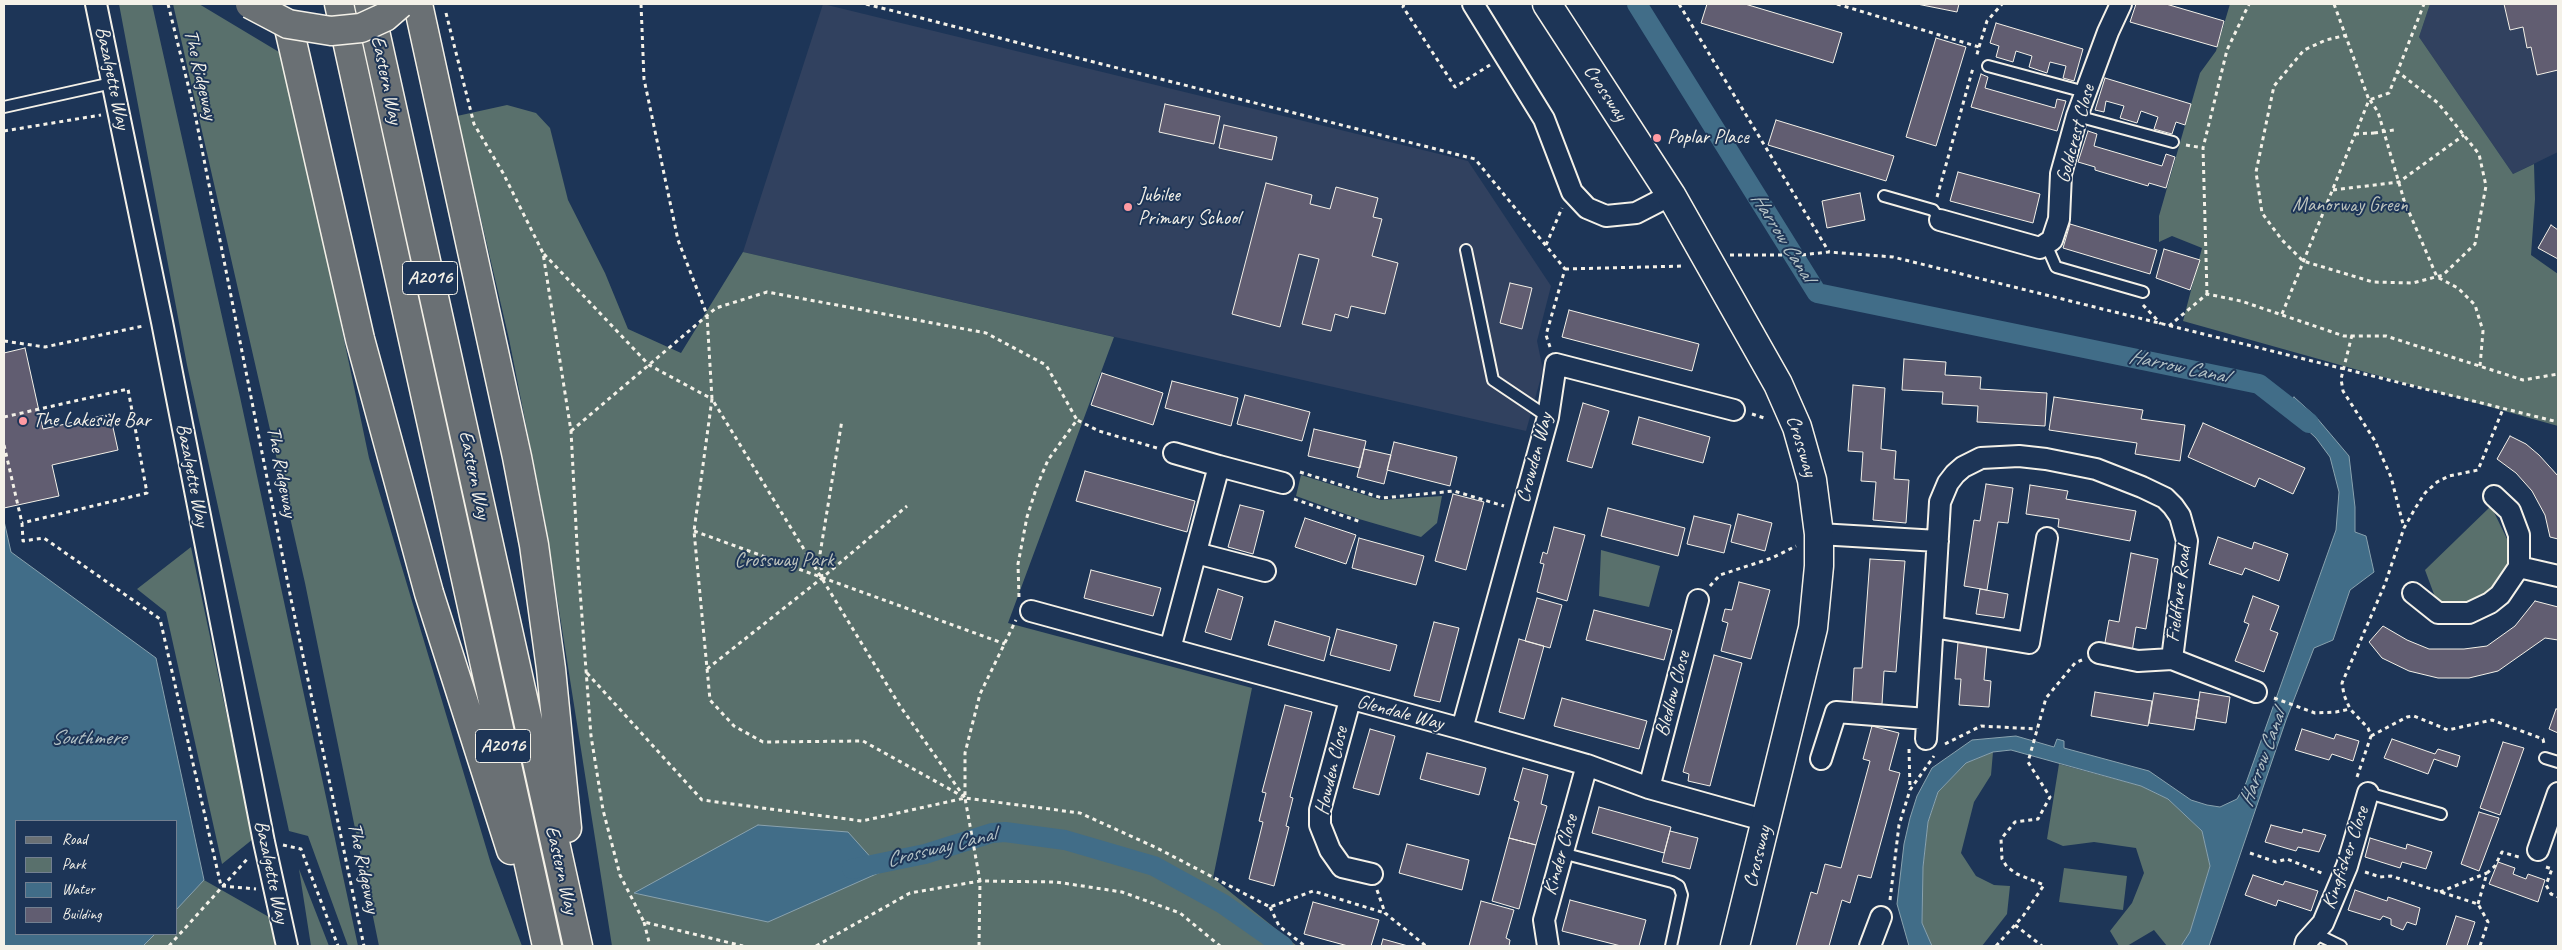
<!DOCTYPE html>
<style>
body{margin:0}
#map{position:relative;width:2562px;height:950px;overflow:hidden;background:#1d3557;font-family:Caveat,sans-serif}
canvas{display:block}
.frame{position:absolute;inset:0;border:5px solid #f4f1e8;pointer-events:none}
.legend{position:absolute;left:15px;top:820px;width:162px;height:115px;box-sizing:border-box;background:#1d3557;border:1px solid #738091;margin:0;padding:6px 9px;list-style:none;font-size:15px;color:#f4f1e8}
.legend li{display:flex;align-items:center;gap:10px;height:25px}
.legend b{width:25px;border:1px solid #738091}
</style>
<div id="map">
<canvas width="2562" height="950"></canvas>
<div class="frame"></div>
<ul class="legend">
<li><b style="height:6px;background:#6a7074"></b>Road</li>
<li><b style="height:14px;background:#59706c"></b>Park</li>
<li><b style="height:14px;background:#416d88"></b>Water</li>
<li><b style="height:14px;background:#615d71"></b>Building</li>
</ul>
</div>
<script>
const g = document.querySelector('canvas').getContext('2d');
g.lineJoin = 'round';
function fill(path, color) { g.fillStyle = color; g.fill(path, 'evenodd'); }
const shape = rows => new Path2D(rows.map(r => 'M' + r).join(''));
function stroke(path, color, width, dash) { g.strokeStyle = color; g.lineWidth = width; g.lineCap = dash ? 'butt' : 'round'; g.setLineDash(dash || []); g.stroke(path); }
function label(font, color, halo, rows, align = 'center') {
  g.font = font + ' Caveat,sans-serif'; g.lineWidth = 4; g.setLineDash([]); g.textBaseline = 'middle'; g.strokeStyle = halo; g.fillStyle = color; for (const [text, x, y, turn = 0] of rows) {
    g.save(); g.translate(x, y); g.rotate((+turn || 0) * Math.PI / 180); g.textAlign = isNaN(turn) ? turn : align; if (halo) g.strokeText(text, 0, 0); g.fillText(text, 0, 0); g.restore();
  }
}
fill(shape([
 [823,4,1468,161,1551,286,1537,341,1543,370,1526,431,743,252],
 [2430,4,2558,4,2558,152,2513,174,2419,37]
]), '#31415f');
fill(shape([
 [119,4,152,4,240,397,358,946,348,946,308,836,289,831,187,365],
 [173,4,199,4,284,55,369,458,491,864,522,946,379,946,305,583],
 [2230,4,2430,4,2419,37,2513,174,2534,164,2535,199,2531,255,2558,274,2558,426,2183,321,2202,248,2172,236,2159,242,2159,216,2200,73,2216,51],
 [507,105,536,113,550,128,568,200,605,273,628,329,681,353,743,252,1114,337,1008,623,1252,688,1213,878,1297,946,612,946,545,521,509,339,457,116],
 [1301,475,1381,500,1442,496,1437,523,1421,537,1359,519,1296,496],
 [2491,506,2509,543,2509,561,2500,582,2486,596,2472,602,2455,606,2442,605,2435,597,2425,570],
 [191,547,253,839,222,864,166,612,137,589],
 [1601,550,1660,566,1649,607,1599,596],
 [1993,752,1991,775,1974,802,1961,853,1976,876,1994,885,2010,886,2007,914,1982,946,1932,946,1922,923,1923,867,1928,822,1938,792,1966,763],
 [2059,764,2141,786,2168,799,2202,831,2210,866,2190,932,2181,946,2167,946,2154,930,2127,946,2119,946,2110,931,2132,903,2144,873,2136,848,2094,842,2063,846,2047,839],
 [2064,868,2127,876,2123,910,2059,902],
 [299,869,329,946,311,946],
 [204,880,269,917,275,946,141,946,152,934,176,934,176,909]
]), '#59706c');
const water = shape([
 [2294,397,2316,417,2349,456,2355,507,2355,532,2366,536,2374,572,2350,590,2333,640,2314,648,2286,720,2209,946,2181,946,2190,932,2210,866,2202,831,2168,799,2141,786,2011,750,1993,752,1966,763,1938,792,1928,822,1923,867,1922,923,1932,946,1909,946,1897,904,1904,844,1910,818,1917,796,1932,768,1972,740,2016,736,2054,747,2057,739,2064,741,2064,748,2149,771,2191,800,2207,805,2220,807,2237,799,2246,783,2336,530,2339,492,2330,457,2316,438,2286,410,2294,397],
 [4,521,11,552,156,658,204,880,176,910,176,821,16,821,16,934,155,934,143,946,4,946,4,521],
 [758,825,848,832,883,871,768,922,634,893,758,825]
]);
fill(water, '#416d88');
stroke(water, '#89a2ae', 1);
stroke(shape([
 [1637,4,1817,293,2259,384,2309,423],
 [852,869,925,854,992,833,1005,832,1065,840,1154,866,1223,904,1283,946]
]), '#416d88', 20);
const building = shape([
 [1707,4,1745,4,1842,33,1833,63,1701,23,1707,4],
 [1917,4,1959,4,1957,12,1917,4],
 [2136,4,2166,4,2224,21,2217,47,2130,22,2136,4],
 [2504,4,2558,4,2558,70,2537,75,2531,47,2527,48,2523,27,2510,30,2504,4],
 [1996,23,2083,49,2074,81,2063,78,2066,66,2050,62,2047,73,2029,67,2032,56,2016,51,2013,62,1996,57,1999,46,1990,43,1996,23],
 [1936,38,1966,47,1936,146,1906,137,1936,38],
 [1981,74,1988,77,1985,88,2055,108,2057,99,2066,101,2057,131,1971,107,1981,74],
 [2105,78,2191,104,2185,125,2176,122,2172,134,2154,129,2158,117,2141,111,2137,123,2120,118,2124,106,2106,101,2104,112,2095,110,2105,78],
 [1165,104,1220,116,1214,144,1159,132,1165,104],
 [1776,120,1894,156,1886,181,1768,145,1776,120],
 [1224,125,1277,137,1272,160,1219,148,1224,125],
 [2088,131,2097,134,2094,146,2162,166,2166,154,2175,157,2166,188,2149,183,2148,186,2095,170,2095,167,2078,162,2088,131],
 [1958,172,2040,194,2033,223,1950,201,1958,172],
 [1266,183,1312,195,1310,204,1330,209,1336,187,1378,198,1373,217,1382,219,1372,256,1398,263,1385,314,1351,306,1348,318,1335,314,1331,331,1302,324,1319,259,1299,254,1280,327,1232,314,1266,183],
 [1860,193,1865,220,1827,228,1822,201,1860,193],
 [2070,224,2157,250,2150,274,2063,248,2070,224],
 [2551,225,2558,230,2558,259,2538,248,2551,225],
 [2164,249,2200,260,2190,290,2156,278,2164,249],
 [1510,283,1532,288,1522,329,1500,323,1510,283],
 [1569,310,1699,344,1692,371,1562,337,1569,310],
 [25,348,43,429,110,414,118,450,52,465,59,496,4,508,4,353,25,348],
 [1904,359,1946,362,1945,375,1981,377,1980,389,2047,393,2045,426,1977,422,1978,406,1942,404,1943,392,1902,390,1904,359],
 [1102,373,1163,393,1153,425,1091,405,1102,373],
 [1172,381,1238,398,1231,426,1165,408,1172,381],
 [1853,385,1885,388,1881,449,1896,451,1894,479,1909,480,1906,523,1873,520,1876,482,1861,481,1863,452,1848,451,1853,385],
 [1245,395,1310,412,1302,441,1237,424,1245,395],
 [2054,397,2143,410,2141,419,2185,425,2180,461,2135,454,2137,443,2049,430,2054,397],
 [1583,403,1609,411,1592,468,1567,461,1583,403],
 [1639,417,1710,437,1703,463,1632,444,1639,417],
 [2203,423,2305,468,2293,494,2259,478,2255,487,2188,457,2203,423],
 [1314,429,1366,441,1360,468,1308,456,1314,429],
 [2510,436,2526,444,2539,455,2558,476,2558,539,2550,537,2545,515,2532,491,2516,473,2497,459,2510,436],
 [1394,442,1457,457,1450,486,1387,470,1394,442],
 [1364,449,1391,455,1384,484,1357,477,1364,449],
 [1085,471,1195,501,1187,532,1076,501,1085,471],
 [1986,484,2013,488,2008,523,1998,522,1987,590,1964,586,1974,520,1980,521,1986,484],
 [2030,485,2068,491,2066,499,2136,511,2130,541,2058,527,2059,519,2026,514,2030,485],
 [1453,494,1484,502,1466,570,1435,561,1453,494],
 [1240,505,1264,511,1253,554,1228,547,1240,505],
 [1608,508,1685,528,1678,556,1601,536,1608,508],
 [1738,514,1772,523,1765,551,1731,542,1738,514],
 [1694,516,1731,525,1724,553,1687,544,1694,516],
 [1305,518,1356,535,1346,564,1295,547,1305,518],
 [1554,527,1585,535,1567,601,1537,592,1544,564,1540,563,1543,552,1547,554,1554,527],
 [2218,537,2252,549,2254,542,2288,554,2279,581,2245,568,2242,575,2209,564,2218,537],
 [1359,538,1424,556,1416,585,1352,568,1359,538],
 [2131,553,2158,559,2146,629,2136,627,2132,652,2104,648,2109,620,2119,622,2131,553],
 [1870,559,1905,561,1896,672,1884,671,1882,704,1852,702,1854,668,1862,668,1870,559],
 [1091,570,1161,588,1153,616,1084,598,1091,570],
 [1739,582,1770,590,1751,659,1721,651,1728,623,1722,621,1725,609,1732,610,1739,582],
 [1218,589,1243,597,1231,640,1205,632,1218,589],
 [1980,589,2008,594,2004,618,1976,614,1980,589],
 [2253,596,2279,606,2270,630,2278,633,2264,672,2235,661,2249,624,2244,622,2253,596],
 [1537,598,1562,605,1550,648,1525,641,1537,598],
 [2535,601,2558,607,2558,640,2545,638,2498,671,2469,678,2438,678,2409,671,2382,658,2369,642,2383,626,2407,640,2429,649,2464,649,2487,646,2515,626,2535,601],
 [1594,610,1672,630,1664,660,1586,640,1594,610],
 [1275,621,1330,637,1324,661,1268,645,1275,621],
 [1434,622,1459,628,1440,702,1414,696,1434,622],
 [1337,629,1397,645,1390,671,1330,655,1337,629],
 [1519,639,1544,646,1524,719,1499,712,1519,639],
 [1958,642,1987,644,1984,680,1991,681,1989,707,1959,705,1961,679,1955,679,1958,642],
 [1714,655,1742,663,1710,786,1688,781,1689,774,1683,772,1714,655],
 [2095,692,2152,701,2148,726,2091,716,2095,692],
 [2200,692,2230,697,2226,723,2196,718,2200,692],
 [2154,693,2199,700,2194,730,2149,723,2154,693],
 [1562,698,1647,721,1639,749,1554,726,1562,698],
 [1285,705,1312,712,1290,797,1293,798,1286,826,1289,827,1274,886,1249,879,1263,822,1259,821,1266,793,1262,792,1285,705],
 [2556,709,2558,709,2558,733,2549,729,2556,709],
 [1872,726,1899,733,1889,770,1900,773,1871,878,1858,875,1850,903,1842,900,1829,946,1796,946,1811,892,1817,894,1825,864,1841,868,1870,761,1863,759,1872,726],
 [1370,729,1395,736,1379,795,1353,788,1370,729],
 [2302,729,2334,739,2336,734,2359,741,2353,761,2332,754,2329,760,2295,750,2302,729],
 [2392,739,2435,754,2438,749,2460,756,2457,767,2434,759,2428,774,2384,758,2392,739],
 [2503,742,2524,748,2500,815,2480,808,2503,742],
 [1427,753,1486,768,1479,795,1420,779,1427,753],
 [1523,768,1548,775,1541,804,1547,806,1536,845,1509,838,1519,802,1514,800,1523,768],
 [1599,807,1671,827,1664,853,1592,833,1599,807],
 [2479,812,2499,818,2479,871,2461,864,2479,812],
 [2271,825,2302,833,2303,829,2326,835,2319,852,2298,847,2296,851,2265,842,2271,825],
 [1670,831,1698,838,1690,869,1662,862,1670,831],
 [1509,838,1536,845,1519,909,1492,901,1509,838],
 [2370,838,2406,849,2407,844,2432,852,2426,869,2402,862,2400,868,2365,857,2370,838],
 [1407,844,1469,860,1462,890,1399,873,1407,844],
 [2498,862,2515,868,2513,874,2526,879,2528,874,2545,880,2538,902,2489,884,2498,862],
 [2253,875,2283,885,2285,881,2318,891,2311,911,2278,900,2276,906,2245,895,2253,875],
 [2355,890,2387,901,2388,897,2420,908,2416,925,2407,922,2403,930,2391,925,2391,919,2383,916,2380,920,2348,910,2355,890],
 [1570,900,1646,920,1639,946,1621,946,1562,931,1570,900],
 [1481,901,1514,910,1506,938,1510,940,1509,946,1469,946,1481,901],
 [1313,902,1379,920,1371,946,1348,946,1304,934,1313,902],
 [2456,916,2475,922,2467,946,2446,946,2456,916],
 [1383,939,1408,946,1381,946,1383,939]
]);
fill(building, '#615d71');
stroke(building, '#f4f1e8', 1);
const lane = shape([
 [1988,66,2085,92],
 [4,107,112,83],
 [2077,116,2173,142],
 [1884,196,1933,210,1940,220],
 [2046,244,2056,267,2143,292],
 [1466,250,1493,380,1548,417],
 [2545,758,2558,762],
 [2368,793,2441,814],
 [1562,853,1672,882,1679,886,1682,895,1671,946],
 [2314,933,2341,946]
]);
const street = shape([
 [96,4,162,322,264,842,287,946],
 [1473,4,1544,119,1572,192,1587,208,1606,216,1636,213,1671,195],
 [1940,220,2040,248,2052,240,2059,219,2061,174,2077,116,2108,32,2121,4],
 [1219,466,1283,483],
 [2494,496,2510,511,2519,535,2519,567,2558,576],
 [1819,534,1938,541],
 [1196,553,1265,571],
 [2413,593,2438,613,2469,613,2490,603,2500,595,2519,567],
 [1031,611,1462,729,1587,765,1649,788,1767,821],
 [1933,627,2029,643,2047,538],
 [1170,649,1219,466,1174,453],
 [2099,653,2138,661,2172,659,2256,692],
 [1350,700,1320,810,1320,825,1330,850,1342,867,1372,874],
 [1462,729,1548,417,1556,364,1734,410],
 [1926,739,1940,502,1948,483,1955,474,1963,467,1981,458,2019,456,2046,459,2096,469,2142,487,2165,498,2173,506,2180,516,2187,541,2172,659],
 [1821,759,1836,712,1927,719],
 [1649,788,1698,600],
 [2538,850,2558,793],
 [1548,946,1544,920,1587,765],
 [1870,946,1881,917],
 [2305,946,2306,942,2323,923,2347,866,2368,793]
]);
const secondary = shape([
 [1547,4,1671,195,1778,384,1797,427,1812,480,1819,534,1819,566,1813,628,1735,946]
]);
const primary = shape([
 [339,4,547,946],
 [369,4,578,946],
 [418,4,517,457,534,545,551,669,567,828],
 [288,24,360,339,429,593,511,850]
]);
stroke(lane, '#f4f1e8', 14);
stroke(street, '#f4f1e8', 24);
stroke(secondary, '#f4f1e8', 31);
stroke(primary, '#f4f1e8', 31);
stroke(shape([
 [168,4,194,109,291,599,364,946],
 [641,4,644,79,678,240,707,315,712,399,900,706,965,798],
 [866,4,1475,159,1565,269],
 [1404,4,1403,7,1455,87,1490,65],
 [1679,4,1829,252],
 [1837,4,1979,47,1976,58],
 [2334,4,2369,100,2389,93,2424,4],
 [446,13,474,124,503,173,543,253,571,431,578,564,591,736,603,810,620,875,644,922,743,946],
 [2347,35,2326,40,2304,50,2274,86,2256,172,2262,213,2282,240,2303,261,2373,282,2413,283,2443,275,2475,244,2486,186,2479,154,2438,103,2398,72],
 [1979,47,1987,21,2002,4],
 [2370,100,2378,112,2404,200],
 [4,131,101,115],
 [2355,134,2374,133],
 [2186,145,2203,148],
 [2333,190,2399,182,2464,135],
 [1937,197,1973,68],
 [2403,198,2437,277,2458,288,2475,305,2483,331,2480,366],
 [1546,245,1562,208],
 [544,254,649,365,712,399,694,531,710,700,734,726,763,742,863,741,962,796],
 [1730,255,1801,255,1829,252,1893,257,2558,422],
 [1565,269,1684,266],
 [2207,294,2203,148,2227,50,2249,4],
 [2143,305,2161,324],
 [2282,314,2369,100],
 [2169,326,2207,294,2241,301,2344,336,2386,336,2523,380,2558,374],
 [2352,335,2341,379,2343,391,2375,441,2391,477,2404,528],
 [4,341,45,347,143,326],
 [1550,347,1546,335,1565,269],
 [1752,414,1767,419],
 [4,417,128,389,147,493,22,523],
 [571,431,716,308,767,292,986,333,1046,365,1077,420],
 [4,445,22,523,23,541,44,538,160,619,221,886],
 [1300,472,1382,498,1454,491,1504,506],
 [1294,499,1361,522],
 [694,531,1005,644],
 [822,578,820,554,842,420],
 [1710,586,1720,575,1772,558,1796,546],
 [1019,597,1018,564,1027,517,1037,486,1048,460,1077,420,1099,431,1157,448],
 [707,669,822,578,907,506],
 [587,673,702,800,862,821,965,798,1080,813,1157,848,1270,907,1313,891,1385,913],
 [2274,698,2315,713,2336,712,2350,709],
 [2371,736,2407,717,2414,716,2448,730,2492,720,2543,739,2544,744],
 [1945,744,1981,726,2037,729],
 [1909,749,1910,790],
 [2357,777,2371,736,2368,728,2350,709,2344,695,2342,683,2385,584,2404,528,2416,507,2425,493,2437,482,2449,476,2478,470,2503,409],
 [283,845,301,849,338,946],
 [2250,853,2276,862,2287,859,2324,874],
 [2546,867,2552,869,2546,885,2551,894,2558,897],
 [2365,872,2380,877,2391,876,2478,904,2488,922,2480,946],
 [222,886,256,889],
 [1377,890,1385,913,1426,946],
 [2440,892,2487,873],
 [1890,900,1899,825,1910,790,1934,756],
 [2478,904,2487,873,2495,866,2502,852,2522,858],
 [1270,907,1279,926,1305,946],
 [644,922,650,946],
 [2015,925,2042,946],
 [169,946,249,857],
 [816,946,910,893,980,881,1056,882,1122,892,1180,913,1220,946],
 [979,946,980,881,965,798,965,753,980,694,1016,620],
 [1996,946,2023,916,2044,885,2017,874,2007,867,2002,859,2001,839,2015,822,2038,819,2050,797,2028,762,2046,698,2075,663,2082,660]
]), '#f4f1e8', 3, [4, 4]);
stroke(lane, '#1d3557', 10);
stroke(street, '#1d3557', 20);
stroke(secondary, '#1d3557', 28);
stroke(primary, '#6a7074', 28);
const primaryBridge = shape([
 [250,4,288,24,331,31,361,28,385,17,400,4]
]);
stroke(primaryBridge, '#f4f1e8', 31, []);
stroke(shape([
 [2374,133,2394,130]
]), '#f4f1e8', 3, [4, 4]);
stroke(primaryBridge, '#6a7074', 28);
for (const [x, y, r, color] of [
 [1657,138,5,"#ff9aa2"],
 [1128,207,5,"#ff9aa2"],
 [23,421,5,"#ff9aa2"]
]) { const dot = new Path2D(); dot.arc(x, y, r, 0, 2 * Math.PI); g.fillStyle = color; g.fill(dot); stroke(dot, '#1d3557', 2); }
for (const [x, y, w] of [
 [430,278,55],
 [503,746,55]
]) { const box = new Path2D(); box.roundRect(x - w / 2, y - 16.5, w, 33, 4); g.fillStyle = '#1d3557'; g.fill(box); stroke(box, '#f4f1e8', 1); }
label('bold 19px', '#f4f1e8', null, [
 ["A2016",430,278],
 ["A2016",503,746]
]);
label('20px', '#f4f1e8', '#1d3557', [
 ["The Ridgeway",200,75,77],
 ["Bazalgette Way",112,78,78],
 ["Eastern Way",386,80,78],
 ["Crossway",1605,93,57],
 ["Goldcrest Close",2076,134,-75],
 ["Crossway",1801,446,73],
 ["Crowden Way",1535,458,-75],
 ["The Ridgeway",281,472,79],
 ["Bazalgette Way",192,475,79],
 ["Eastern Way",474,475,78],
 ["Fieldfare Road",2179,594,-83],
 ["Bledlow Close",1673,694,-75],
 ["Glendale Way",1400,713,15],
 ["Howden Close",1332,771,-77],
 ["Kinder Close",1561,855,-74],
 ["Crossway",1758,857,-76],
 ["Kingfisher Close",2346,858,-71],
 ["The Ridgeway",363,868,78],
 ["Eastern Way",561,870,77],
 ["Bazalgette Way",271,872,78]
]);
label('20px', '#f4f1e8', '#1d3557', [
 ["Poplar Place",1667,138],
 ["Jubilee",1138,196],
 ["Primary School",1138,219],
 ["The Lakeside Bar",33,421]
], 'left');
label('20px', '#bec4bd', '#1d3557', [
 ["Manorway Green",2350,206],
 ["Crossway Park",784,561]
]);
label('italic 21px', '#b5c3c6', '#1d3557', [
 ["Harrow Canal",1782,237,58],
 ["Harrow Canal",2178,367,12],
 ["Southmere",88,738],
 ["Harrow Canal",2263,759,-70],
 ["Crossway Canal",941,848,-14]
]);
</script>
